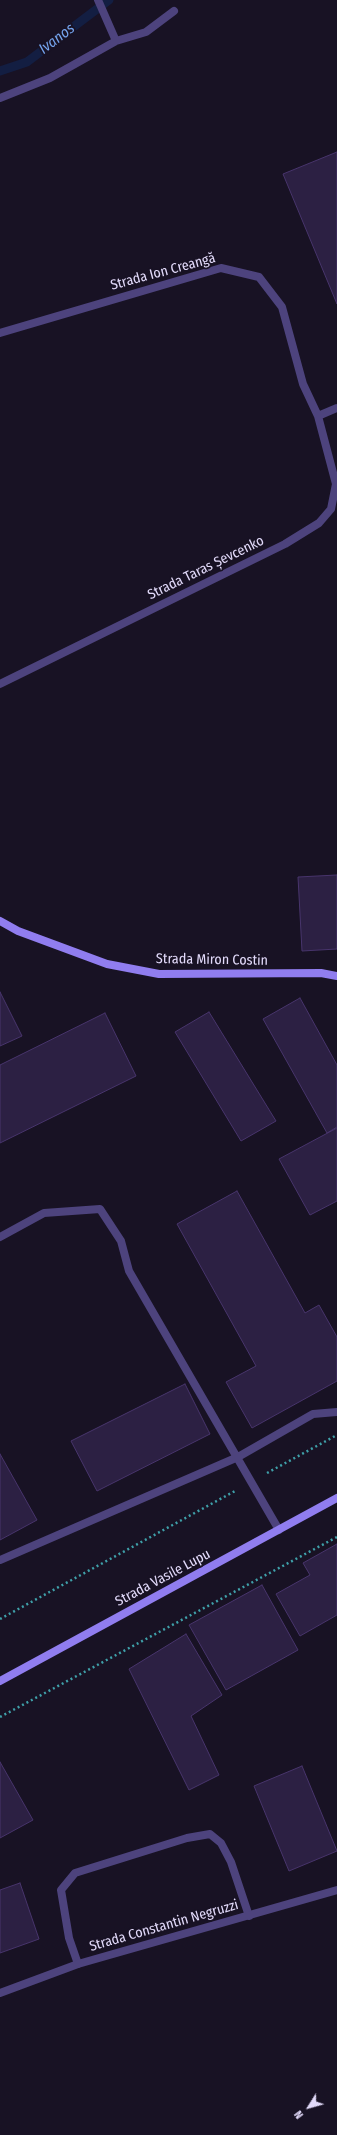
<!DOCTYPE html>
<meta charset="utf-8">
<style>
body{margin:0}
#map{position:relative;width:337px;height:2135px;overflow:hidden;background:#181224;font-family:"Fira Sans Condensed",sans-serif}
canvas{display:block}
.north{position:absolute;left:289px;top:2087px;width:40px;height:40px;-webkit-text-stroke:3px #181224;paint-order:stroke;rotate:233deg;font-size:11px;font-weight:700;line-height:16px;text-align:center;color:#e2dafa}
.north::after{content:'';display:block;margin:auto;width:14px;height:18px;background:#e2dafa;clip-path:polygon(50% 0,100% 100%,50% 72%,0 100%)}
</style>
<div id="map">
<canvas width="337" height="2135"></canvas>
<div class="north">N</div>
</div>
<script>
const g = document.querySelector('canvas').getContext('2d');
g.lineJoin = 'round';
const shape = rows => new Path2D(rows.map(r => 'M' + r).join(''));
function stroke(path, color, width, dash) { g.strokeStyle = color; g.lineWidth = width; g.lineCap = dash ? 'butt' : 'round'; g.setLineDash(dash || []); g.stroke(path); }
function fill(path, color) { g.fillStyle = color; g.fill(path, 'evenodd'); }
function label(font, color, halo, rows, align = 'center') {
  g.font = font + ' "Fira Sans Condensed",sans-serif'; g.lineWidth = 3.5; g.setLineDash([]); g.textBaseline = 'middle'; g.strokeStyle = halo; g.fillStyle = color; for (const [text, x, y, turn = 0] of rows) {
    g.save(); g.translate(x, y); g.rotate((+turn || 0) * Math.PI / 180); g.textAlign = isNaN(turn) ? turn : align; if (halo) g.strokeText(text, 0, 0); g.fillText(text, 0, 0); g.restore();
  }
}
stroke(shape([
 [0,71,27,62,109,0]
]), '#131e42', 9);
const building = shape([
 [337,152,337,304,283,174,337,152],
 [337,875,337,949,302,951,298,877,337,875],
 [0,992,22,1036,0,1046,0,992],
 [300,998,337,1065,337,1127,327,1133,263,1019,300,998],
 [209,1012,276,1121,241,1141,175,1032,209,1012],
 [105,1013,136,1076,0,1143,0,1065,105,1013],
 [337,1128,337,1201,310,1215,279,1159,337,1128],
 [237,1191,305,1313,319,1305,337,1337,337,1381,252,1428,226,1382,256,1366,177,1224,237,1191],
 [185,1384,210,1434,97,1491,71,1441,185,1384],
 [0,1454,37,1520,0,1540,0,1454],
 [337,1544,337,1615,300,1636,276,1594,310,1575,303,1563,337,1544],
 [262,1585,298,1650,226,1690,189,1625,262,1585],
 [186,1634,222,1695,191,1716,219,1775,189,1790,129,1669,186,1634],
 [0,1762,33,1820,0,1838,0,1762],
 [302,1766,337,1851,289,1871,254,1786,302,1766],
 [20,1883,39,1939,0,1953,0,1890,20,1883]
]);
fill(building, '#2c2043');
stroke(building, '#48356c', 1);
stroke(shape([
 [267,1473,337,1435],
 [0,1619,235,1491],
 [0,1717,337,1537]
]), '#3fa0a9', 2.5, [2, 3]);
stroke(shape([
 [0,1237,44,1213,100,1209,121,1241,129,1271,279,1530],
 [0,1560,238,1457,313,1414,337,1412],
 [78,1964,69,1938,61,1890,75,1873,187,1838,210,1834,221,1843,231,1862,249,1916]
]), '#4d437d', 8);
stroke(shape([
 [98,0,116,41],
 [0,98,50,78,116,41,146,32,174,11],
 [0,333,221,268,259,277,282,307,303,384,318,416,337,408],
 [0,684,285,544,319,523,331,509,336,484,318,416],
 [0,1993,78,1964,337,1890]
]), '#4d437d', 8);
stroke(shape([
 [0,921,18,931,107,964,159,974,321,973,337,976],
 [0,1681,337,1498]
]), '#907def', 8);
label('14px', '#e2dafa', '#181224', [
 ["Strada Ion Creangă",163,272,-15],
 ["Strada Taras Șevcenko",206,568,-26],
 ["Strada Miron Costin",212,960,1],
 ["Strada Vasile Lupu",163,1578,-28],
 ["Strada Constantin Negruzzi",164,1926,-16]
]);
label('italic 15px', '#75a4ee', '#181224', [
 ["Ivanos",57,39,-37]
]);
</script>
